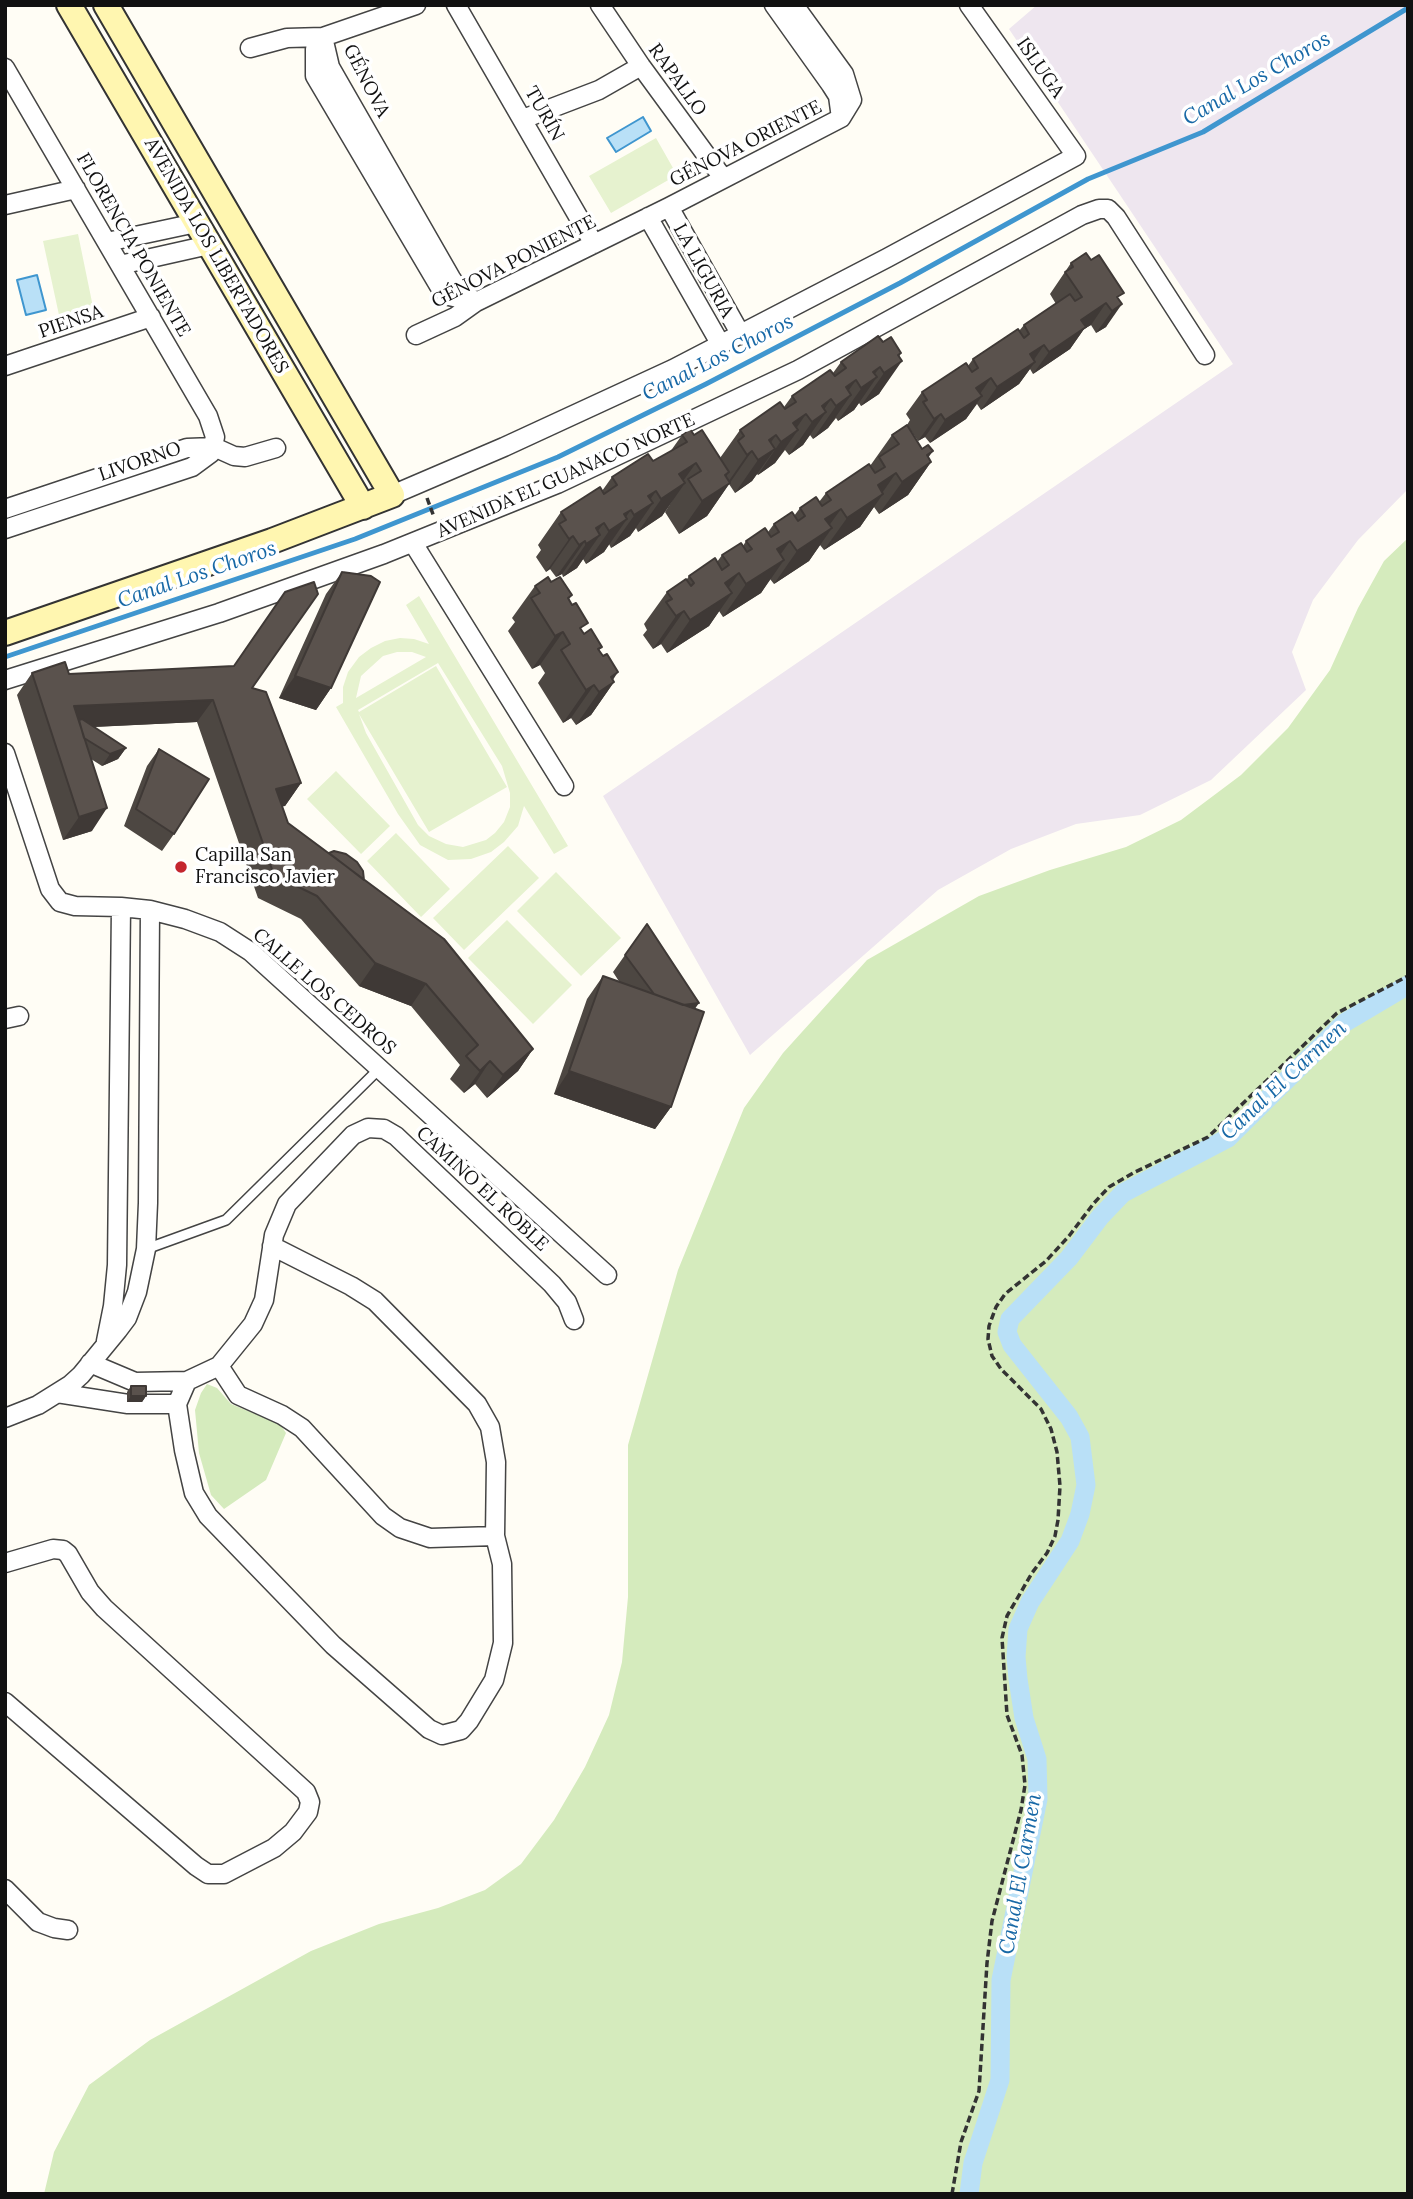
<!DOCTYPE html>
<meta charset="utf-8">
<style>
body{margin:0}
#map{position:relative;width:1413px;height:2199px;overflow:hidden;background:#fffdf5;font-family:Lora,serif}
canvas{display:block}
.frame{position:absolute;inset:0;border:7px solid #111;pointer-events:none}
</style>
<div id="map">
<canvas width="1413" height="2199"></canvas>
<div class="frame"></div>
</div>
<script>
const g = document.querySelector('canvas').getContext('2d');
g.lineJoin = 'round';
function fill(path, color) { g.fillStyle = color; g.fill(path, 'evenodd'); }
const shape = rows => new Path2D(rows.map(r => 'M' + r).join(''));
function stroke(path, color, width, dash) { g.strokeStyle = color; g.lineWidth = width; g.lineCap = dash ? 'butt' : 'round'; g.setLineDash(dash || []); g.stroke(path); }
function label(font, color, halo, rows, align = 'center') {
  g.font = font + ' Lora,serif'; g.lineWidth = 7; g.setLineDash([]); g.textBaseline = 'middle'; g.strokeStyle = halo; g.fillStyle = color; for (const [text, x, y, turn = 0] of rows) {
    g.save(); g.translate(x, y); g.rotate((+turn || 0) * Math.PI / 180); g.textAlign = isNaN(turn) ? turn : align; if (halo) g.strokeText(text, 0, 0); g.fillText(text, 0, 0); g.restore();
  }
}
fill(shape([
 [1037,5,1408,5,1408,489,1358,540,1313,600,1292,652,1306,690,1211,780,1140,815,1076,824,1011,849,938,890,750,1055,603,796,1233,364,1009,29]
]), '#eee6ef');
fill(shape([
 [1408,538,1408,2194,44,2194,54,2152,89,2085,150,2040,311,1951,379,1924,438,1908,485,1890,521,1864,554,1820,585,1767,609,1715,622,1662,628,1597,628,1445,678,1270,744,1108,783,1053,867,960,979,896,1050,870,1126,847,1181,820,1241,775,1288,728,1330,670,1358,608,1384,561],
 [207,1384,217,1388,231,1404,280,1424,286,1433,266,1480,224,1509,211,1495,199,1453,195,1410,201,1393]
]), '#d5ebbd');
fill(shape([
 [656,138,677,175,611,213,589,176],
 [78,234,93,307,59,315,43,241],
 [419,596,568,846,554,854,524,806,518,826,504,842,491,852,471,859,448,860,420,845,398,814,336,707,343,703,343,687,348,672,359,657,371,648,385,641,400,638,414,639,429,644,406,605],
 [397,652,412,652,426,657,356,698,361,676,383,656],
 [438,663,502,766,510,793,510,807,504,822,495,833,486,840,463,847,446,844,429,836,418,825,366,733,359,714,429,832,507,787,436,666,359,712,358,710],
 [336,771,390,826,361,854,307,799],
 [396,833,450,889,421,917,367,861],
 [508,846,539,878,464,950,433,918],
 [556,872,621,938,581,976,517,911],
 [507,920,572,985,533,1024,468,958]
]), '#e6f2cf');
const water = shape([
 [643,117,651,131,616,152,607,138,643,117],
 [37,275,46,310,26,315,17,280,37,275]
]);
fill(water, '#b9e0f7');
stroke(water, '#3f96cf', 2);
stroke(shape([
 [5,657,355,539,558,457,706,384,900,283,1088,179,1203,132,1408,8]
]), '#3f96cf', 5);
stroke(shape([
 [969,2194,973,2163,1000,2080,1001,1980,1038,1799,1037,1759,1024,1718,1018,1679,1016,1657,1018,1629,1030,1602,1070,1541,1080,1514,1086,1485,1080,1437,1069,1417,1012,1345,1007,1332,1010,1319,1069,1258,1100,1217,1123,1193,1228,1138,1344,1023,1408,985]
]), '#b9e0f7', 19);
const lane = shape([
 [146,1249,226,1220,379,1069]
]);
const street = shape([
 [456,5,594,244],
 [600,5,641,66,723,178],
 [774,5,831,85,838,96,841,118],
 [323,37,315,49,315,76,439,286,449,296,476,302],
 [323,37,330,67,451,278,457,287,473,300],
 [250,48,287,38,323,37,416,5],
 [5,68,208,416,215,437,211,453,192,467,5,529],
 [523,119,599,90,641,66],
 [5,205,76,189],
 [669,207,741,335],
 [648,217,721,345],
 [107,242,196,223],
 [120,265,209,245],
 [416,335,455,317,476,302,669,207,841,118,852,100,844,74,794,5],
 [5,366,151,317],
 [392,495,504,447,673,369,887,258,1076,156,969,5],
 [5,509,187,448,214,447,234,456,245,457,276,448],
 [413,543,564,786],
 [5,680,219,613,384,554,557,484,798,370,1082,215,1099,209,1108,209,1116,217,1205,355],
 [5,753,50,889,60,902,75,906,121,907,150,910,185,919,220,932,251,952,607,1275],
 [5,1019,19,1016],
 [106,1341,113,1306,117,1265,121,907],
 [90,1363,135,1382,187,1381,219,1366,253,1324,264,1300,274,1235,287,1204,353,1135,368,1128,384,1129,396,1136,552,1284,567,1302,574,1320],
 [219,1366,238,1395,282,1415,302,1428,383,1516,400,1528,430,1538,495,1536],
 [187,1381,177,1404,184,1450,194,1493,208,1516,333,1645,429,1729,442,1735,461,1730,469,1721,494,1680,503,1643,502,1564,495,1536,496,1462,490,1427,477,1404,375,1301,351,1286,272,1246],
 [57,1393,128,1404,177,1404],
 [5,1418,38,1405,70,1385,81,1375,118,1330,127,1318,137,1292,146,1249,148,1203,150,910],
 [5,1563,53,1549,63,1550,68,1554,90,1592,104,1608,306,1792,310,1802,308,1812,293,1832,274,1848,224,1874,208,1874,196,1866,5,1702],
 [5,1889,38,1922,54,1928,68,1930]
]);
const secondary = shape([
 [69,5,363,507],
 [5,633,272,541,392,495,106,5]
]);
stroke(lane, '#444', 12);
stroke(street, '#444', 21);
stroke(secondary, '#333', 28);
stroke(shape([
 [427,498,434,517],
 [952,2194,961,2142,979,2091,987,1963,992,1921,1021,1810,1025,1785,1022,1755,1007,1715,1002,1638,1007,1616,1032,1573,1047,1553,1055,1536,1058,1520,1060,1486,1057,1452,1051,1429,1041,1409,1001,1369,992,1356,988,1339,989,1326,996,1307,1005,1294,1046,1261,1069,1236,1094,1203,1109,1187,1133,1173,1208,1137,1337,1013,1408,976]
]), '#333', 3.5, [7, 3.5]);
stroke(lane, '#fff', 9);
stroke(street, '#fff', 18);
stroke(secondary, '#fff6b0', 24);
fill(shape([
 [1071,263,1119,300,1106,327,1096,333,1091,325,1084,329,1070,349,1033,374,1030,369,1019,384,981,410,977,404,966,419,930,443,925,437,918,441,907,425,910,420,906,414,922,392,968,366,973,359,1019,331,1024,325,1056,304,1050,294],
 [883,342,901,353,879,394,861,406,859,403,854,410,838,421,836,418,828,428,813,439,810,435,803,445,789,455,785,450,775,463,758,475,757,474,752,481,735,493,729,484,707,516,679,534,665,512,674,498,662,516,638,532,636,528,630,536,611,548,609,544,604,552,586,564,583,559,577,568,563,577,562,574,556,577,550,569,546,572,536,557,541,550,538,545,561,512,602,491,612,477,653,461,670,452,682,435,694,435,720,458,740,430,784,407,792,396,833,373,841,362],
 [892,435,922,449,933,451,928,457,931,462,908,495,879,514,874,507,860,527,824,550,820,545,809,561,774,584,770,579,761,593,723,617,719,611,709,626,667,653,661,644,653,649,643,635,647,630,644,624,667,592,687,579,689,576,717,562,722,555,743,546,746,541,768,532,774,524,794,516,800,508,819,502,826,493,870,466],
 [342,572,331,688,316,710,279,698,326,594],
 [551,582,572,595,569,599,582,631,602,647,599,650,614,682,591,715,576,725,571,718,563,723,538,683,545,673,540,665,532,669,508,631,515,622,512,618,535,586],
 [32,673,69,674,252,688,301,783,285,806,282,806,288,823,364,880,533,1049,518,1071,487,1098,475,1084,464,1093,450,1079,460,1065,411,1006,359,986,301,919,258,898,197,722,94,727,126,748,118,759,102,766,91,759,92,831,63,840,17,695],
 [159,749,174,834,162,851,124,826,147,766],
 [647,924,695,1009,671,1107,655,1129,554,1094,587,999,603,976,620,983,613,972],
 [131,1386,146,1396,142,1402,127,1402,127,1392]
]), '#4d4742');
fill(shape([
 [1106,303,1091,325,1084,329,1070,349,1033,374,1049,352,1081,320],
 [1122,304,1106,327,1096,333,1112,311],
 [1044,345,1031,364,1035,362,1019,384,981,410,997,387,1030,354],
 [901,353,890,369,902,361,879,394,861,406,884,373,898,355],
 [880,367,868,383,877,377,854,410,838,421,873,372],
 [991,378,975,401,982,396,966,419,930,443,945,420,976,388],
 [856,380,840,403,851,395,828,428,813,439,836,406,846,387],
 [831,399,819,417,826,412,803,445,789,455,812,422,822,406],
 [806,414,791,436,798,430,775,463,758,475,793,423],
 [941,414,925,437,918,441,934,419],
 [776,435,759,460,775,449,752,481,735,493,758,460,769,440],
 [752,451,707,516,679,534,702,501,725,475,729,472,716,492,726,485,747,455],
 [933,451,919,470,931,462,908,495,879,514,902,482,927,455],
 [696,463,678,488,685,483,662,516,638,532,679,474],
 [896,473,880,496,883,494,860,527,824,550,847,518,878,485],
 [656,491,643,510,653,503,630,536,611,548,648,496],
 [841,509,823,534,832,528,809,561,774,584,797,551,825,519],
 [631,510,622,522,627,519,604,552,586,564,609,531,624,514],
 [604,523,591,540,600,535,577,568,563,577,586,544,596,528],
 [573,536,550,569,546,572,569,539],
 [585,541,562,574,556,577,579,545],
 [790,541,771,568,784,560,761,593,723,617,746,584,777,549],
 [739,573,720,600,732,593,709,626,667,653,690,620,725,583],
 [684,611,661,644,653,649,676,616],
 [563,632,540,665,532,669,555,636],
 [618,672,609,686,614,682,591,715,576,725,599,692,611,677],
 [295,676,331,688,316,710,279,698],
 [594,685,571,718,563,723,586,690],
 [213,700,197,722,70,728,74,706],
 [126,748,118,759,102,766,110,754],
 [301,783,285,806,261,811,276,789],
 [107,808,92,831,63,840,79,817],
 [375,963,426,984,411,1006,359,986],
 [699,1003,687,1020,660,1004],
 [533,1049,518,1071,487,1098,503,1075],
 [490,1061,475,1084,464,1093,480,1071],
 [569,1071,671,1107,655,1129,554,1094],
 [131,1396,146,1396,142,1402,127,1402]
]), '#3f3936');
const building = shape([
 [1086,253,1091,260,1099,255,1124,293,1117,297,1122,304,1112,311,1106,303,1081,320,1086,327,1049,352,1044,345,1030,354,1035,362,997,387,991,378,976,388,982,396,945,420,941,414,934,419,923,402,927,400,922,392,966,363,972,372,978,368,973,359,1018,329,1024,338,1029,334,1024,325,1070,294,1075,301,1082,297,1065,272,1073,267,1071,263,1086,253],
 [878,336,883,342,891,337,901,353,898,355,902,361,884,373,880,367,873,372,877,377,861,388,856,380,846,387,851,395,836,406,831,399,822,406,826,412,812,422,806,414,793,423,798,430,781,442,776,435,769,440,775,449,758,460,752,451,747,455,738,441,744,436,740,430,780,402,785,409,796,402,792,396,830,370,835,376,846,368,841,362,878,336],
 [907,425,922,449,928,445,933,451,927,455,931,462,902,482,896,473,878,485,883,494,847,518,841,509,825,519,832,528,797,551,790,541,777,549,784,560,746,584,739,573,725,583,732,593,690,620,684,611,676,616,666,602,672,599,667,592,686,579,691,586,694,583,689,576,715,558,722,570,729,565,722,555,741,543,747,552,752,549,746,541,765,528,771,537,779,532,774,524,792,512,798,521,805,516,800,508,816,497,822,506,831,500,826,493,869,464,875,473,885,467,879,457,899,444,892,435,907,425],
 [690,429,694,435,702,430,729,472,725,475,730,483,702,501,688,479,701,471,696,463,679,474,685,483,661,499,656,491,648,496,653,503,634,515,631,510,624,514,627,519,609,531,604,523,596,528,600,535,586,544,585,541,579,545,573,536,569,539,559,524,566,520,561,512,600,487,604,494,617,485,612,477,648,454,653,461,687,442,682,435,690,429],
 [342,572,371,576,380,582,331,688,295,676,342,572],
 [548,577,551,582,560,577,572,595,568,598,572,605,576,603,588,623,580,628,584,634,591,629,602,647,598,649,603,656,607,654,618,672,611,677,614,682,599,692,594,685,586,690,561,650,570,644,563,632,555,636,531,598,540,593,535,586,548,577],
 [314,582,318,594,252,688,266,692,301,783,276,789,288,823,444,939,533,1049,503,1075,490,1061,480,1071,466,1056,478,1045,426,984,375,963,317,896,274,875,213,700,74,706,107,808,79,817,32,673,65,662,69,674,234,666,285,592,314,582],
 [82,719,126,748,110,754,84,738,79,720,82,719],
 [159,749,209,779,174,834,136,809,159,749],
 [334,851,346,854,357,862,363,871,364,880,329,853,334,851],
 [647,924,699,1003,683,1005,654,994,625,955,647,924],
 [603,976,704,1012,671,1107,569,1071,603,976],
 [131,1386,146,1386,146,1396,131,1396,131,1386]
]);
fill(building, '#5a524d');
stroke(building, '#3f3936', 2);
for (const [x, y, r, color] of [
 [181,867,7,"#c4262e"]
]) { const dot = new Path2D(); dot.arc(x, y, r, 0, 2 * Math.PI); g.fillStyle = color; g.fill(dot); stroke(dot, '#fff', 2.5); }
label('19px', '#111', '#fff', [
 ["ISLUGA",1040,68,55],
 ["RAPALLO",677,80,54],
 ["GÉNOVA",366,81,63],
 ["TURÍN",544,114,60],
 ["GÉNOVA ORIENTE",746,144,-27],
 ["FLORENCIA PONIENTE",133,245,60],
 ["AVENIDA LOS LIBERTADORES",216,256,60],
 ["GÉNOVA PONIENTE",514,262,-27],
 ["LA LIGURIA",703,271,61],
 ["PIENSA",71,322,-19],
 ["LIVORNO",140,462,-19],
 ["AVENIDA EL GUANACO NORTE",566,476,-24],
 ["CALLE LOS CEDROS",324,992,41],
 ["CAMINO EL ROBLE",482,1189,43]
]);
label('19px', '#111', '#fff', [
 ["Capilla San",195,856],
 ["Francisco Javier",195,878]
], 'left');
label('italic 21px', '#1768a6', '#fff', [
 ["Canal Los Choros",1257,79,-30],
 ["Canal Los Choros",718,358,-27],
 ["Canal Los Choros",197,575,-19],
 ["Canal El Carmen",1284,1081,-43],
 ["Canal El Carmen",1021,1874,-80]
]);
</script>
